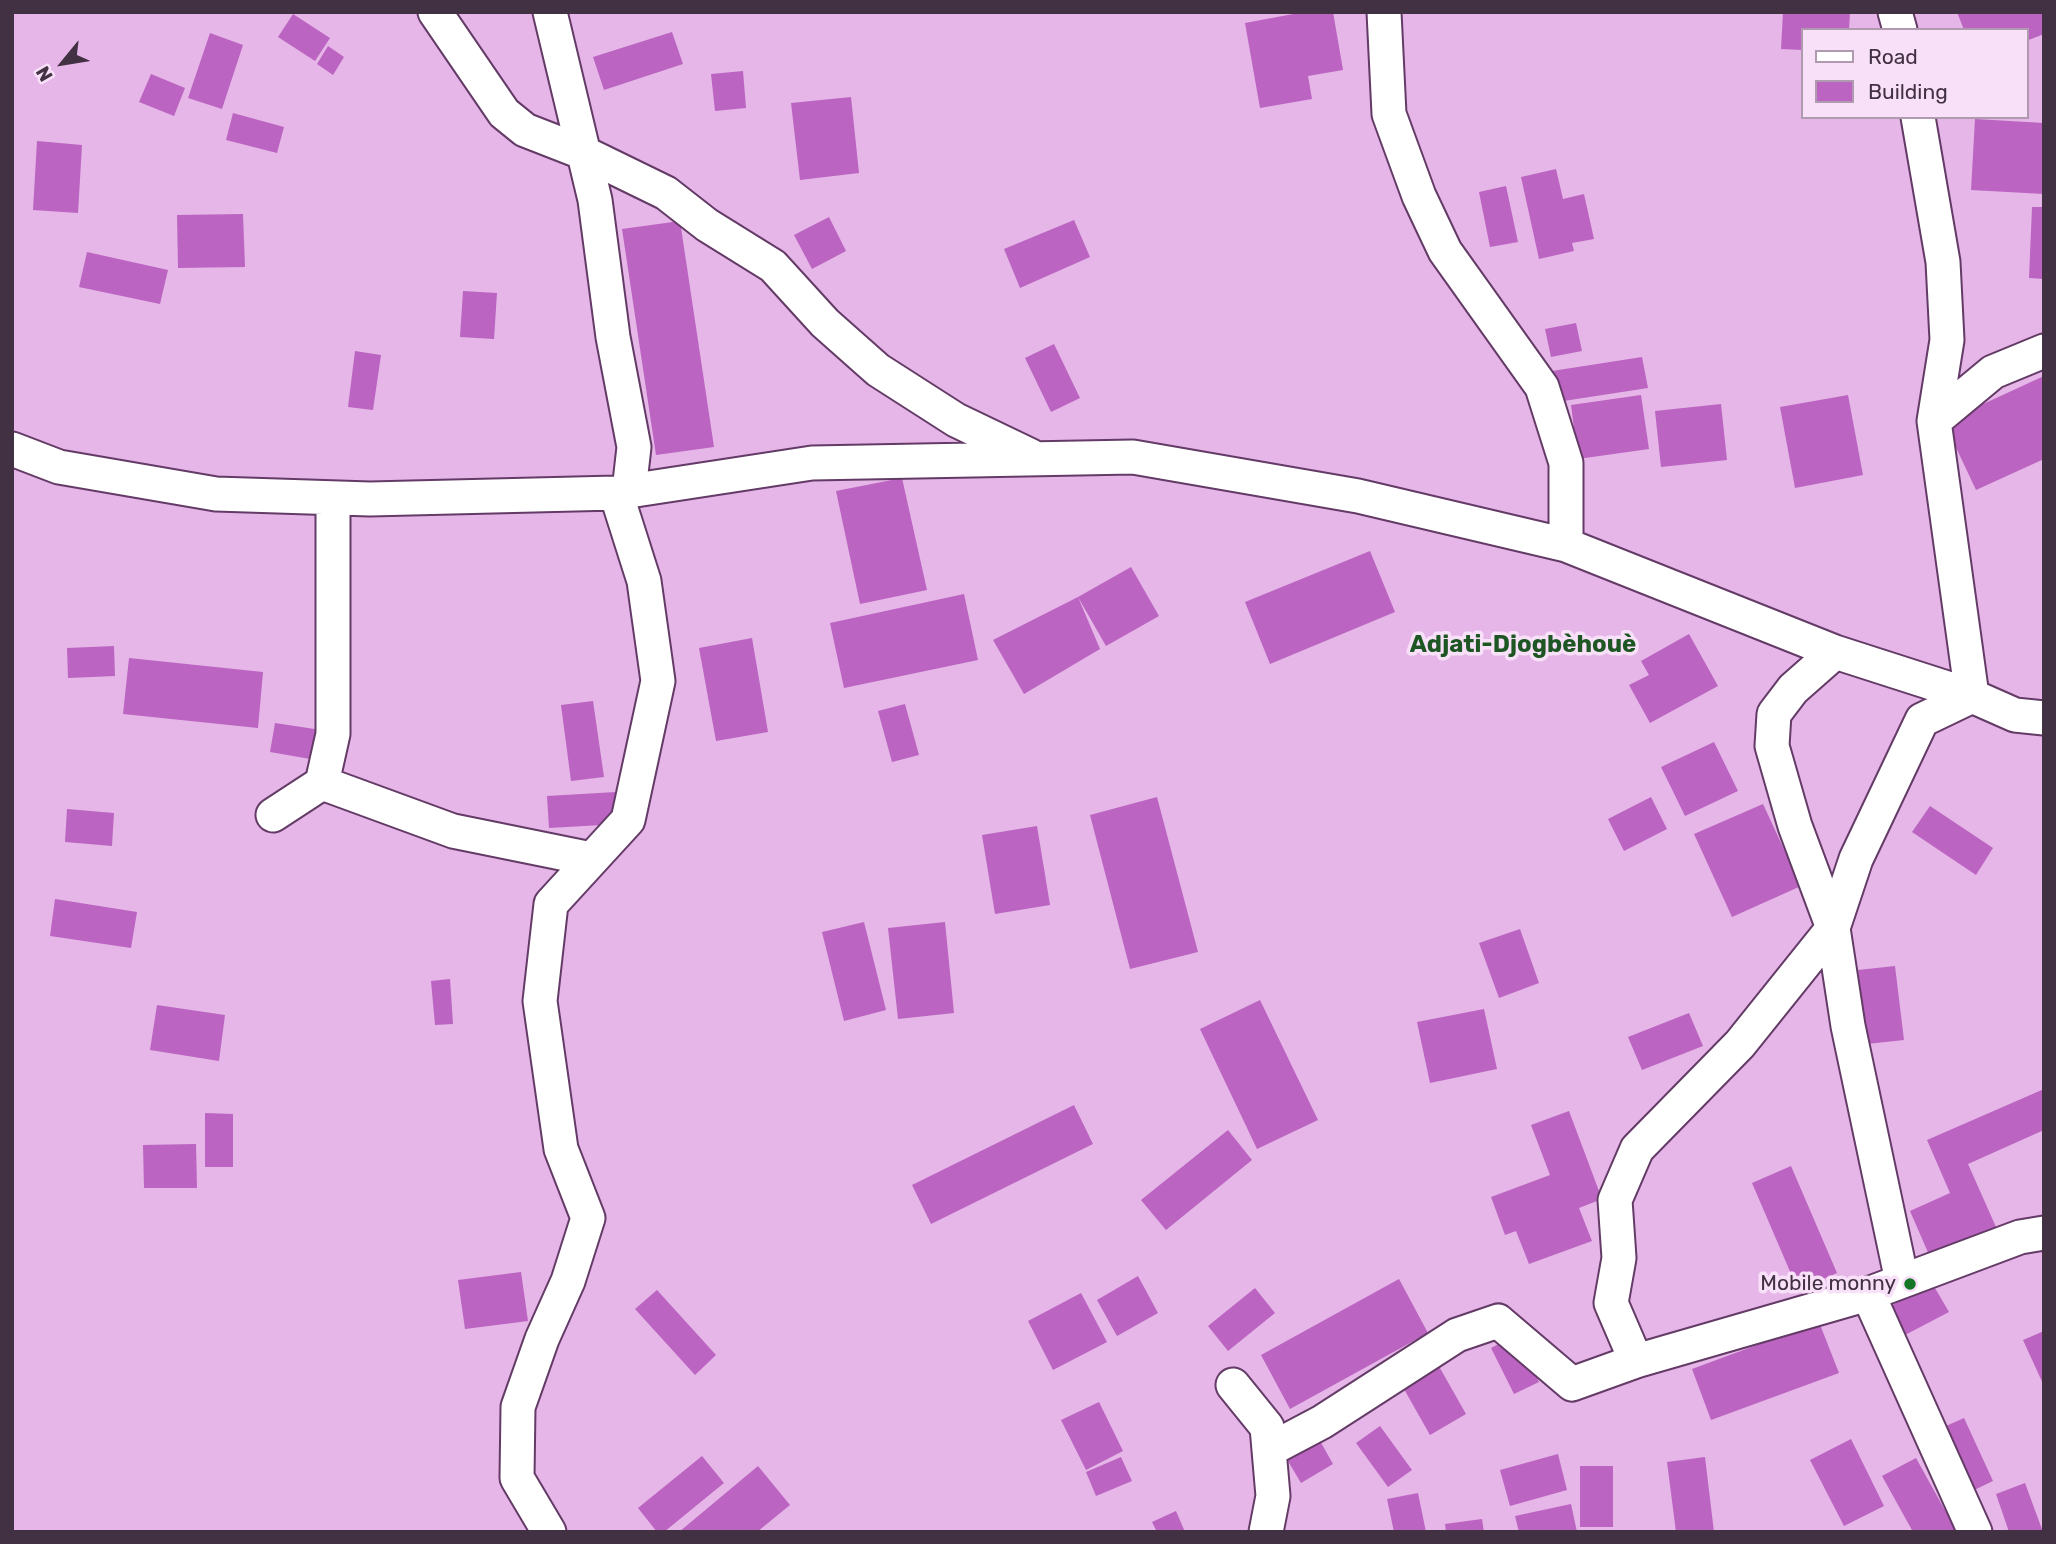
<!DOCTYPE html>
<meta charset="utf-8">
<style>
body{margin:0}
#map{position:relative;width:2056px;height:1544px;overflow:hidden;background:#e5b6e7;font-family:Rubik,sans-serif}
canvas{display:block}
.frame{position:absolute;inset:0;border:14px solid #423043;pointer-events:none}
.legend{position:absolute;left:1801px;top:28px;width:228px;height:91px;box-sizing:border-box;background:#f8e0f9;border:2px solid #af9ab0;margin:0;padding:9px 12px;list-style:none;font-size:21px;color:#423043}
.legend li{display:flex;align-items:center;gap:14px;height:35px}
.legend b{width:35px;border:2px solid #af9ab0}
.north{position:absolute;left:28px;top:28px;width:70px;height:70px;-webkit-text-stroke:5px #f8e0f9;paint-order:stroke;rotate:240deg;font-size:19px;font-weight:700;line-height:28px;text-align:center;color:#423043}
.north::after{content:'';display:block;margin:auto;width:24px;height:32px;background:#423043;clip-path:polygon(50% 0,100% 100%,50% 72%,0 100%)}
</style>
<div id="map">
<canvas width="2056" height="1544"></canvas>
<div class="frame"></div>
<ul class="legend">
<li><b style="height:9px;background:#fff"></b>Road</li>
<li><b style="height:19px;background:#bb64c1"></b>Building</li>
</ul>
<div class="north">N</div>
</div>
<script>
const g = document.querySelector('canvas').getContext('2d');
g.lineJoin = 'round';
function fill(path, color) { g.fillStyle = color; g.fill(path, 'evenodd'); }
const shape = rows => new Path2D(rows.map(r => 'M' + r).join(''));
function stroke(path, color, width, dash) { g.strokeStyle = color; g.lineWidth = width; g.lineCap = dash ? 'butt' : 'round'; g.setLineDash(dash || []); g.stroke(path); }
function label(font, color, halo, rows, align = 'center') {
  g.font = font + ' Rubik,sans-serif'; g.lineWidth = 7; g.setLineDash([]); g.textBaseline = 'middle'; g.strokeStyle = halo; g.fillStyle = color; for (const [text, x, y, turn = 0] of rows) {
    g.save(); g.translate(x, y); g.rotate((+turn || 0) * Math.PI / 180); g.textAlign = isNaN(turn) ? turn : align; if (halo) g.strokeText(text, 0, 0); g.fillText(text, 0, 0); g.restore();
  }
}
fill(shape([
 [1304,12,1333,12,1343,70,1308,76,1312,99,1260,108,1245,23],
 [1783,12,1850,12,1849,30,1802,30,1802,50,1781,49],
 [1957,12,2044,12,2044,34,2026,41,2026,30,1964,30],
 [293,14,330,38,315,61,278,37],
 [672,32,683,64,604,90,593,57],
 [210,33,243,45,222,109,188,98],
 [328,46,344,57,333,75,317,64],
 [743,71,746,108,715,111,711,74],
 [151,74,185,88,174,116,139,102],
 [851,97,859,173,800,180,791,103],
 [233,113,284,127,277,153,226,140],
 [1975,119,2044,123,2044,194,1971,190],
 [37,141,82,145,78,213,33,210],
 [1556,169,1563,199,1584,194,1594,239,1572,243,1574,251,1539,259,1521,177],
 [1506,186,1518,242,1490,247,1479,192],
 [2032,207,2044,207,2044,279,2029,278],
 [243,214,245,267,178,268,177,215],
 [829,217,846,251,812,269,794,235],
 [1074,220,1090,257,1020,288,1004,249],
 [680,221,714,447,656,455,622,229],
 [87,252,168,270,160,304,79,287],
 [463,291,497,293,494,339,460,337],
 [1576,323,1582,351,1551,357,1545,329],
 [1054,344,1080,398,1051,412,1025,358],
 [355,351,381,355,373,410,348,407],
 [1642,357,1648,388,1557,402,1552,371],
 [2044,376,2044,459,1976,490,1944,422],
 [1641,395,1649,449,1578,459,1571,405],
 [1848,395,1863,475,1795,488,1780,407],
 [1721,404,1727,460,1661,467,1655,411],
 [902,478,927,590,860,604,836,491],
 [1370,551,1395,612,1270,664,1245,602],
 [1131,567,1159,616,1106,646,1078,597],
 [964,594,978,660,844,688,830,623],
 [1078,597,1100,649,1024,694,993,640],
 [1689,634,1718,686,1650,723,1629,685,1649,675,1641,661],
 [752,638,768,732,716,741,699,648],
 [114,646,115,676,68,678,67,648],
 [129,658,263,672,258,728,123,714],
 [593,701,604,777,571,781,561,705],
 [905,704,919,755,892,762,878,711],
 [275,723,321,730,316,760,270,752],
 [1714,742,1738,791,1685,816,1661,767],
 [616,792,619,824,549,828,547,796],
 [1157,797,1198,952,1130,969,1090,815],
 [1651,797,1667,829,1624,851,1608,819],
 [1763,804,1801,886,1732,917,1694,834],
 [1930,806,1993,848,1976,875,1912,832],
 [67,809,114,813,112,846,65,842],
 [1037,826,1050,905,995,914,982,835],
 [55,899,137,912,131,948,50,936],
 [864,922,886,1010,844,1021,822,932],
 [945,922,954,1013,898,1019,888,928],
 [1520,929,1539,983,1499,998,1479,943],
 [1895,966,1904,1040,1867,1044,1858,970],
 [450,979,453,1024,435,1025,431,981],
 [1260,1000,1318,1120,1257,1149,1200,1029],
 [157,1005,225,1015,219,1061,150,1050],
 [1484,1009,1497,1069,1430,1083,1417,1022],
 [1689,1013,1703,1046,1642,1070,1628,1037],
 [2044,1089,2044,1130,1968,1164,1996,1227,1930,1257,1910,1211,1950,1193,1927,1140],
 [1074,1105,1093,1144,931,1224,912,1185],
 [1569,1111,1602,1199,1579,1208,1592,1241,1529,1264,1516,1231,1505,1235,1491,1197,1550,1175,1531,1125],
 [205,1113,233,1114,233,1167,205,1167],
 [1228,1130,1252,1160,1166,1230,1141,1200],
 [196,1144,197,1188,144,1188,143,1145],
 [1791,1166,1837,1273,1798,1290,1752,1183],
 [521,1272,528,1321,465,1329,458,1280],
 [1138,1276,1158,1313,1117,1336,1097,1300],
 [1399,1279,1428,1333,1290,1409,1261,1355],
 [1932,1283,1949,1312,1905,1335,1889,1307],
 [1255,1288,1275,1313,1228,1351,1208,1326],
 [657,1290,716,1355,695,1375,635,1309],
 [1081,1293,1107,1342,1053,1370,1028,1321],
 [1819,1322,1839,1373,1711,1420,1692,1369],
 [2044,1331,2044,1386,2023,1340],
 [1516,1335,1539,1382,1514,1394,1491,1348],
 [1436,1361,1466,1414,1430,1435,1400,1382],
 [1099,1402,1123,1451,1086,1470,1061,1420],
 [1964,1418,1993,1481,1966,1494,1937,1430],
 [1380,1426,1412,1470,1388,1487,1356,1443],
 [1315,1432,1333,1464,1301,1483,1282,1451],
 [1851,1439,1884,1506,1844,1526,1810,1460],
 [1558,1454,1567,1490,1510,1506,1500,1470],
 [702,1456,724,1483,664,1532,657,1532,638,1508],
 [1121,1457,1132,1481,1096,1496,1086,1472],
 [1705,1457,1714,1532,1676,1532,1667,1462],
 [1916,1458,1957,1532,1913,1532,1882,1476],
 [758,1466,790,1505,757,1532,679,1532],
 [1580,1466,1613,1466,1613,1527,1580,1527],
 [2025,1483,2043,1532,2009,1532,1996,1494],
 [1418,1493,1426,1532,1394,1532,1387,1499],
 [1571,1504,1577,1532,1519,1532,1515,1516],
 [1176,1511,1185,1532,1157,1532,1152,1522],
 [1482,1519,1484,1532,1446,1532,1445,1524]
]), '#bb64c1');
const minor = shape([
 [435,12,504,113,525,130,584,153,666,193,707,225,773,266,825,323,878,370,956,420,1031,456],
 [550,12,595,200,613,337,634,447,629,491],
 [1384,12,1389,114,1419,196,1445,251,1542,387,1566,463,1566,545],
 [1895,12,1900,30],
 [1934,421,1993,372,2044,351],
 [12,449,59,467,216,494,370,499,616,493,812,463,1133,457,1358,496,1566,545,1835,652,1972,696,2015,715,2044,718],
 [1835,652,1793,689,1774,714,1772,746,1795,826,1833,928,1848,1026,1902,1281],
 [322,783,333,734,333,498],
 [273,815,322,783,453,831,591,859],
 [1868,1294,1975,1532],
 [1636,1361,1611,1303,1619,1258,1615,1200,1637,1149,1740,1044,1833,928,1856,859,1922,720,1972,696,1934,421,1947,340,1943,262,1918,117],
 [1233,1385,1267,1427,1273,1496,1266,1532],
 [1269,1450,1322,1422,1457,1335,1498,1321,1572,1384,1636,1361,1868,1294,2020,1237,2044,1233],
 [549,1532,517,1478,518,1407,542,1339,568,1281,588,1218,561,1149,540,1001,551,904,628,820,658,681,644,581,616,493]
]);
stroke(minor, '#633b66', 37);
stroke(minor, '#fff', 33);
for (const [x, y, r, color] of [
 [1910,1284,7,"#177626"]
]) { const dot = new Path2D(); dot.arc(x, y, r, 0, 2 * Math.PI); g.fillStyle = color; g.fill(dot); stroke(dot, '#f8e0f9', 2.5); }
label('21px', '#423043', '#f8e0f9', [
 ["Mobile monny",1896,1284]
], 'right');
label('bold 24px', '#1e5623', '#f8e0f9', [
 ["Adjati-Djogbèhouè",1523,645]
]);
</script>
